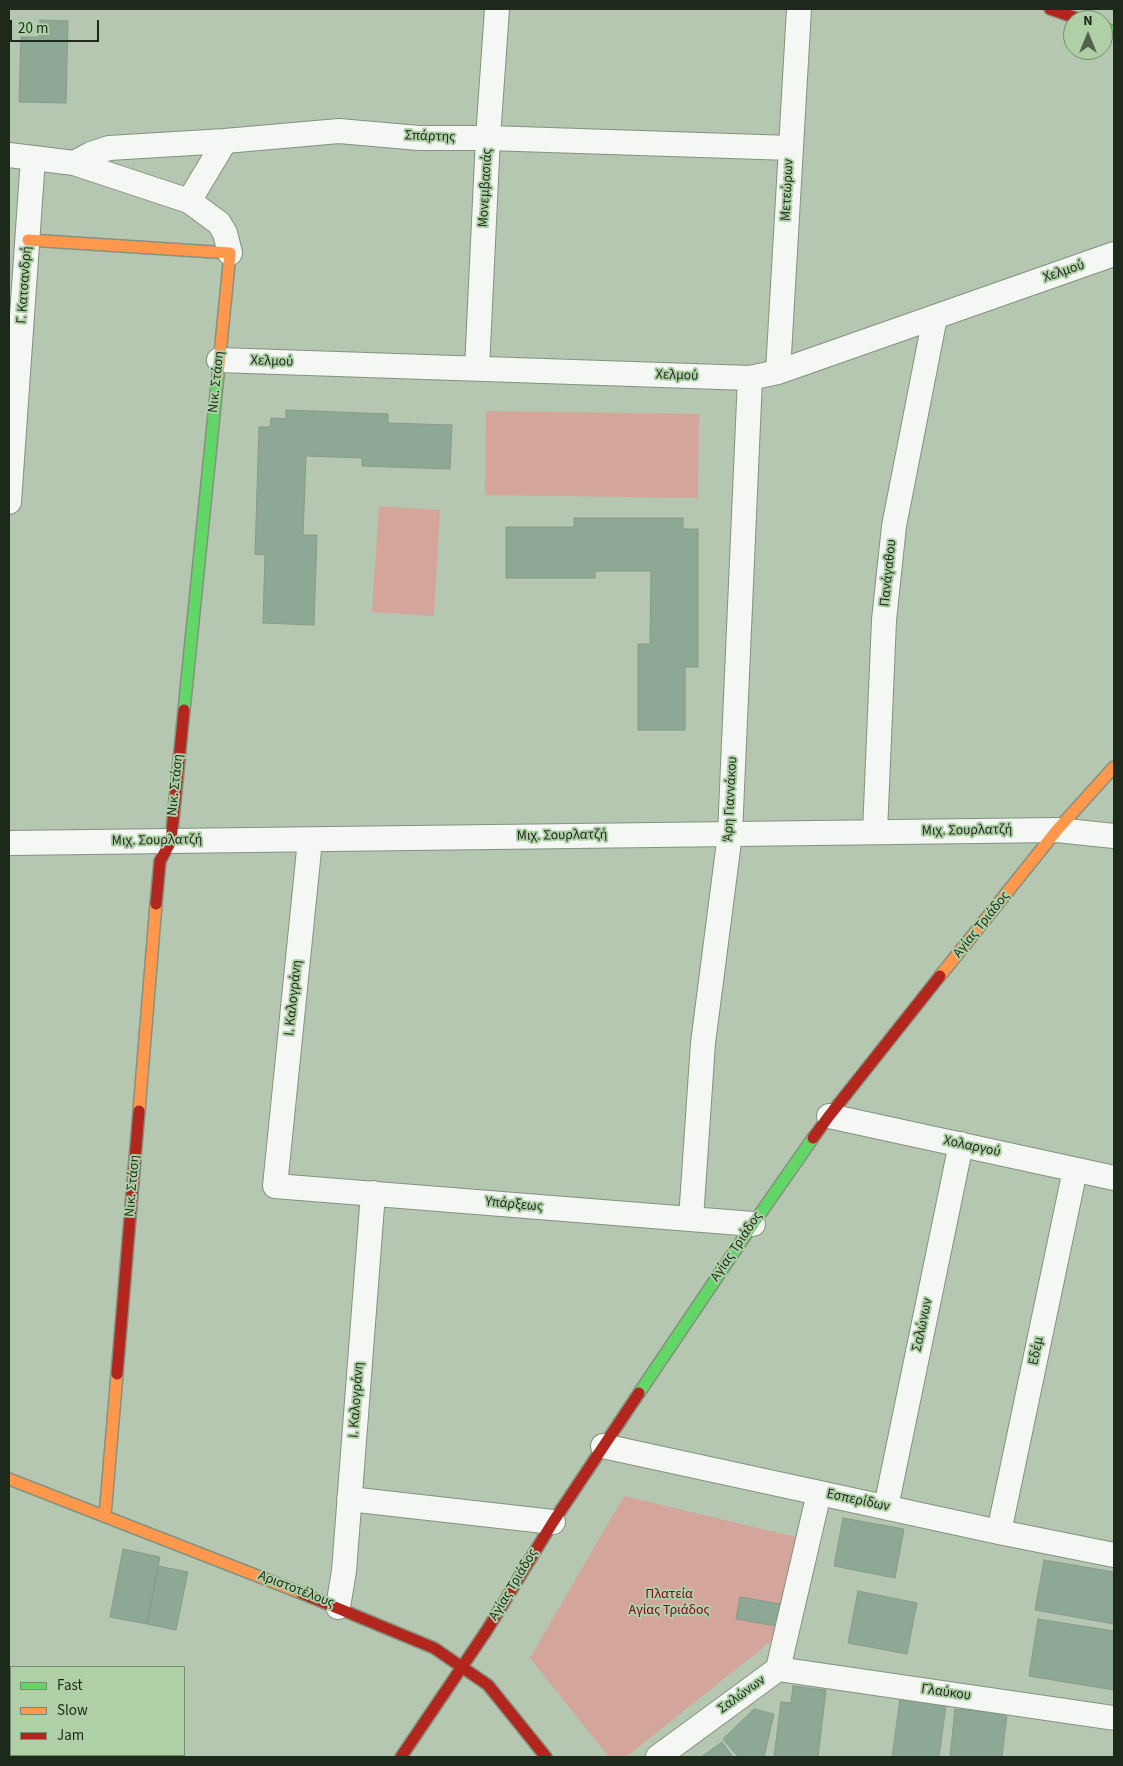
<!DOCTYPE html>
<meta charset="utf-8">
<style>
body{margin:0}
#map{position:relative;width:1123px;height:1766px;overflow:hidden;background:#b5c7b0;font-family:"Source Sans 3",sans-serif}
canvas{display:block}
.frame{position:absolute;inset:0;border:10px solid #1d291a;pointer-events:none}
.legend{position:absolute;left:10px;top:1666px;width:175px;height:90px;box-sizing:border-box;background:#afd0a7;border:1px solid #758d6f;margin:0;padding:6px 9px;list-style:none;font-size:15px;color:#1d291a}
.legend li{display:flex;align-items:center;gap:10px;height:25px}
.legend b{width:25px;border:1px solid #758d6f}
.north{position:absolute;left:1063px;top:10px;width:50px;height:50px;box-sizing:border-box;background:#afd0a7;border:1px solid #758d6f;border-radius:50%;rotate:0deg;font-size:14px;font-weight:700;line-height:20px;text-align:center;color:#1d291a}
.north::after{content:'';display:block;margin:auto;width:18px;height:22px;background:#52604e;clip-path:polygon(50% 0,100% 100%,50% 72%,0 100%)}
.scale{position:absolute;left:10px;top:20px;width:89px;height:22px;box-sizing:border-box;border:2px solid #1d291a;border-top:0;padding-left:6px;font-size:15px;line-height:18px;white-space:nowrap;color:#1d291a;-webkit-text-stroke:4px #afd0a7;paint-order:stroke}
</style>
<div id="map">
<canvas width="1123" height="1766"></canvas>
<div class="frame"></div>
<ul class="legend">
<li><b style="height:6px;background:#63d668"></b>Fast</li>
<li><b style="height:6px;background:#ff974d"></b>Slow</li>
<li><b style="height:6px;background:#b3261e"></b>Jam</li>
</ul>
<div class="north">N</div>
<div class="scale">20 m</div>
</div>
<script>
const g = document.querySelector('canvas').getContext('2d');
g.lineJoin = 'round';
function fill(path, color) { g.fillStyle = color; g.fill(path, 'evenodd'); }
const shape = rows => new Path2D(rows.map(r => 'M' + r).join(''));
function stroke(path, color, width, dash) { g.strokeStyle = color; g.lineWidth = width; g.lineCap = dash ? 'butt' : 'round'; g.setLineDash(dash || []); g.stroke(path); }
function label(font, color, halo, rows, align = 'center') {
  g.font = font + ' "Source Sans 3",sans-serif'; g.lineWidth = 4; g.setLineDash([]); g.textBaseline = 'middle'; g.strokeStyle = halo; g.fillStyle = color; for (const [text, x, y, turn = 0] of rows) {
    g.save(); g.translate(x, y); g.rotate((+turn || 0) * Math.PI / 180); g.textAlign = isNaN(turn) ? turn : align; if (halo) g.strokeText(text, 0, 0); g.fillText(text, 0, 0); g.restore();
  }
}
fill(shape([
 [486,411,699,414,698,498,485,495],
 [379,506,440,510,434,616,372,612],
 [624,1496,804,1539,789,1627,626,1757,609,1757,530,1658]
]), '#d4a59b');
const building = shape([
 [40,20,68,21,66,103,19,102,21,37,39,37,40,20],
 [286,410,388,414,388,423,452,425,450,469,362,466,362,458,306,456,303,535,317,535,314,625,263,623,265,555,255,554,259,427,270,427,271,418,286,419,286,410],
 [574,518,683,518,683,529,698,529,698,667,685,667,685,730,638,730,638,644,650,644,651,571,595,571,595,578,506,578,506,527,574,527,574,518],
 [843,1518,904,1529,895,1578,834,1566,843,1518],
 [123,1549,160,1557,147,1624,110,1617,123,1549],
 [1044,1560,1114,1572,1114,1624,1035,1610,1044,1560],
 [158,1566,188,1572,176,1630,147,1624,158,1566],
 [858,1591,917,1603,907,1654,848,1643,858,1591],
 [740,1597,780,1604,776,1626,736,1619,740,1597],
 [1038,1619,1114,1631,1114,1690,1029,1676,1038,1619],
 [793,1686,826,1690,818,1757,774,1757,781,1702,791,1703,793,1686],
 [900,1699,946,1705,939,1757,892,1757,900,1699],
 [754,1709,774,1714,764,1757,738,1757,723,1739,754,1709],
 [955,1709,1007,1714,1002,1757,950,1757,955,1709],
 [722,1742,733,1757,701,1757,722,1742]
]);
fill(building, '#8da995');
stroke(building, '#88998a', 1);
const street = shape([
 [9,155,74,163,189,201,219,223,225,233,230,253],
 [74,163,91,154,109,148,225,141,339,131,419,138,488,138,791,148],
 [189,201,225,141],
 [219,360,750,378,778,372,1114,254],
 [477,368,488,138,497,9],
 [778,372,799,9],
 [9,502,33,158],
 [875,832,884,620,894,526,935,317],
 [310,840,275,1186,753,1224],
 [9,843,1057,830,1114,836],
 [829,1116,1114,1178],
 [691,1219,703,1043,730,834,750,378],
 [603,1446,999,1532,1114,1555],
 [349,1499,553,1522],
 [886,1507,961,1144],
 [999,1532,1075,1170],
 [338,1607,344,1571,373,1193],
 [778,1669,1114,1718],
 [658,1757,778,1669,819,1493]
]);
const fast = shape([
 [1103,28,1114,32],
 [184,710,218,375],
 [639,1393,753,1224,813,1138]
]);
const slow = shape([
 [28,240,230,253,218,375],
 [940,976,1057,830,1114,767],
 [139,1111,156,904],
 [9,1479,301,1593],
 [105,1516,117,1374]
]);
const jam = shape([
 [1050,9,1082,20],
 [156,904,160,861,171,841,184,710],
 [813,1138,829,1116,940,976],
 [117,1374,139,1111],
 [301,1593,434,1648,488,1685,546,1757],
 [401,1757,487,1630,553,1522,639,1393]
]);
stroke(street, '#849280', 26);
stroke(fast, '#849280', 14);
stroke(slow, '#849280', 14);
stroke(jam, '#849280', 14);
stroke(street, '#f4f7f3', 24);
stroke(fast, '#63d668', 11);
stroke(slow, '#ff974d', 11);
stroke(jam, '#b3261e', 11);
label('14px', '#1d291a', '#afd0a7', [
 ["Σπάρτης",430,137,2],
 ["Μονεμβασιάς",486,188,-87],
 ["Μετεώρων",788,190,-87],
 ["Χελμού",1064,272,-19],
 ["Γ. Κατσανδρή",25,285,-86],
 ["Χελμού",272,362,2],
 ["Χελμού",677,376,2],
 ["Νικ. Στάση",217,382,-84],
 ["Πανάγαθου",889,573,-84],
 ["Νικ. Στάση",176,785,-84],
 ["Άρη Γιαννάκου",731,799,-87],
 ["Μιχ. Σουρλατζή",967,831,-1],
 ["Μιχ. Σουρλατζή",562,836,-1],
 ["Μιχ. Σουρλατζή",157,841,-1],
 ["Αγίας Τριάδος",982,925,-51],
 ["Ι. Καλογράνη",294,998,-84],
 ["Χολαργού",972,1147,12],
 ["Νικ. Στάση",133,1186,-85],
 ["Υπάρξεως",514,1205,5],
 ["Αγίας Τριάδος",737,1247,-56],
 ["Σαλώνων",923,1325,-78],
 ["Εδέμ",1037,1351,-78],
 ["Ι. Καλογράνη",357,1400,-86],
 ["Εσπερίδων",858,1501,12],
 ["Αγίας Τριάδος",514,1585,-59],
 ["Αριστοτέλους",296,1590,21],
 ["Γλαύκου",946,1693,8],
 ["Σαλώνων",742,1695,-36]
]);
label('14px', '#860622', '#afd0a7', [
 ["Πλατεία",669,1595],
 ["Αγίας Τριάδος",669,1611]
]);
</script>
